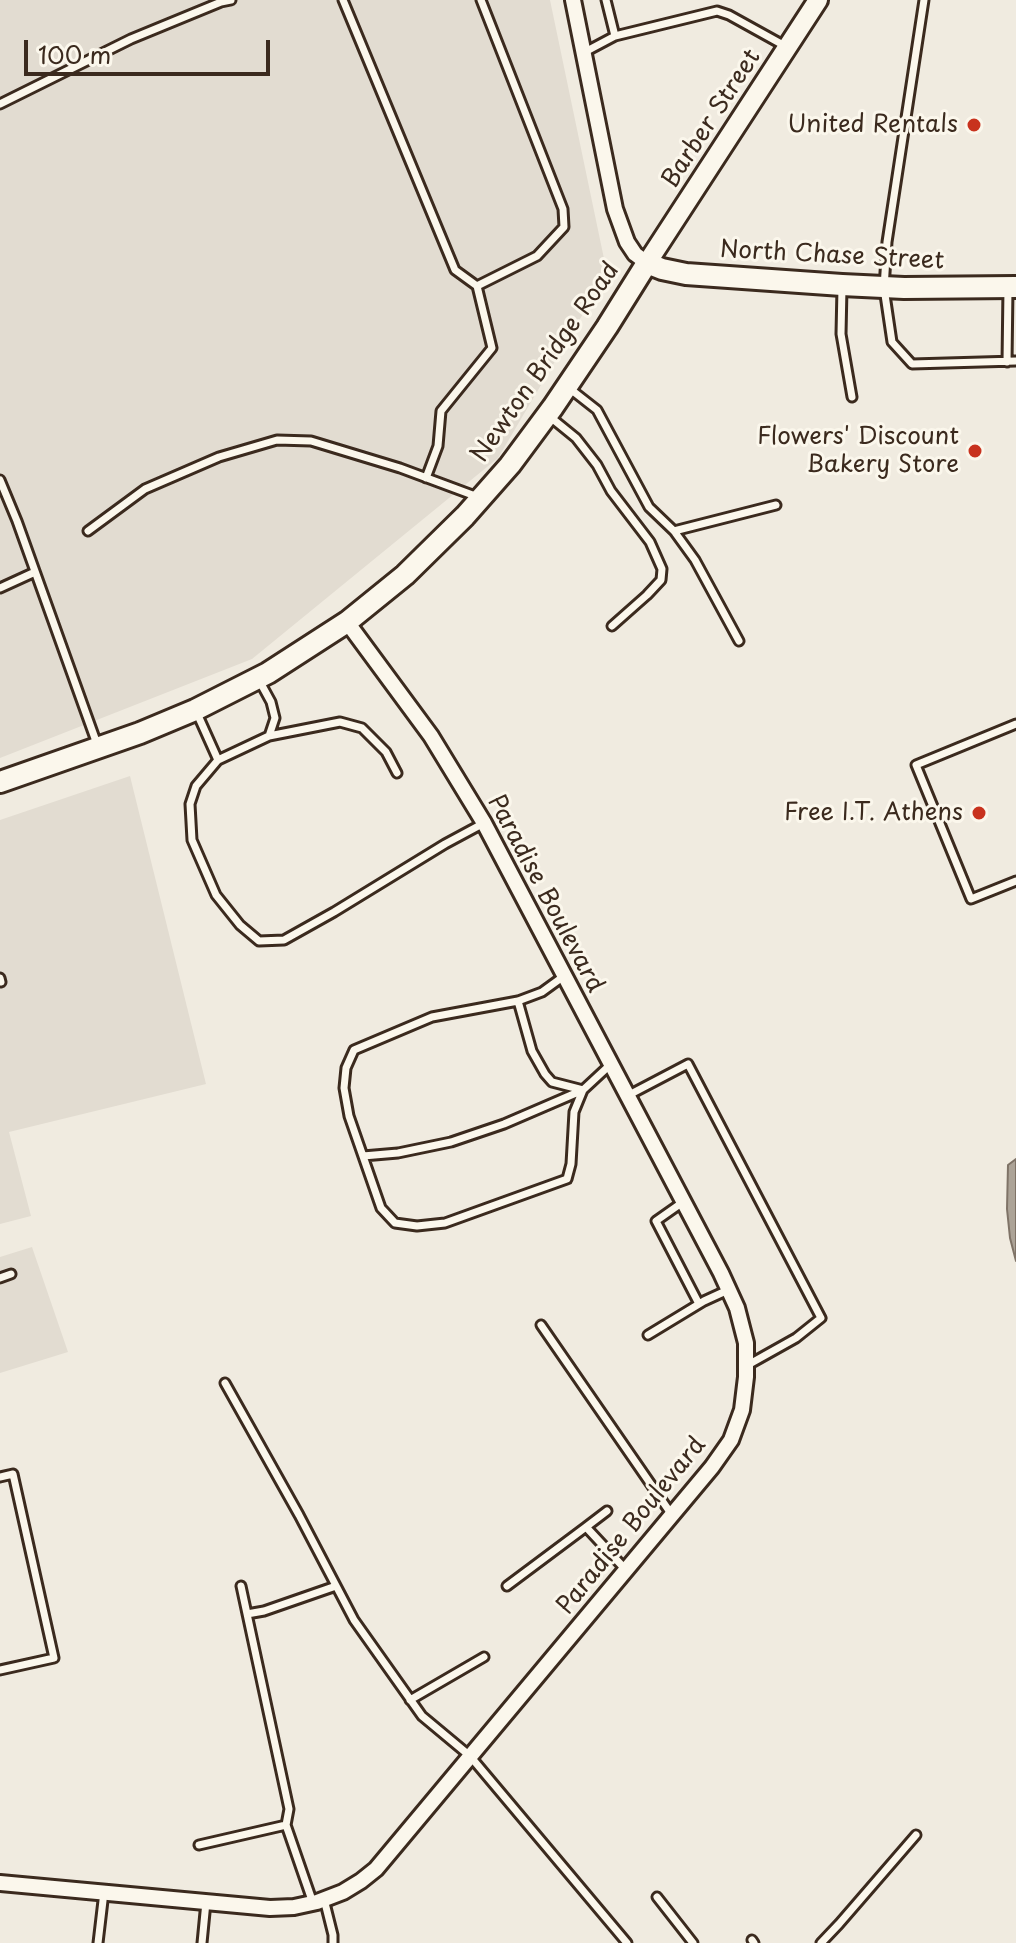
<!DOCTYPE html>
<style>
body{margin:0}
#map{position:relative;width:1016px;height:1943px;overflow:hidden;background:#f0ebe0;font-family:"Playpen Sans",sans-serif}
canvas{display:block}
.scale{position:absolute;left:24px;top:40px;width:246px;height:36px;box-sizing:border-box;border:4px solid #3b2a1e;border-top:0;padding-left:10px;font-size:24px;line-height:28px;white-space:nowrap;color:#3b2a1e;-webkit-text-stroke:6px #fbf7ec;paint-order:stroke}
</style>
<div id="map">
<canvas width="1016" height="1943"></canvas>
<div class="scale">100 m</div>
</div>
<script>
const g = document.querySelector('canvas').getContext('2d');
g.lineJoin = 'round';
function fill(path, color) { g.fillStyle = color; g.fill(path, 'evenodd'); }
const shape = rows => new Path2D(rows.map(r => 'M' + r).join(''));
function stroke(path, color, width, dash) { g.strokeStyle = color; g.lineWidth = width; g.lineCap = dash ? 'butt' : 'round'; g.setLineDash(dash || []); g.stroke(path); }
function label(font, color, halo, rows, align = 'center') {
  g.font = font + ' "Playpen Sans",sans-serif'; g.lineWidth = 6; g.setLineDash([]); g.textBaseline = 'middle'; g.strokeStyle = halo; g.fillStyle = color; for (const [text, x, y, turn = 0] of rows) {
    g.save(); g.translate(x, y); g.rotate((+turn || 0) * Math.PI / 180); g.textAlign = isNaN(turn) ? turn : align; if (halo) g.strokeText(text, 0, 0); g.fillText(text, 0, 0); g.restore();
  }
}
fill(shape([
 [0,0,550,0,607,273,498,458,252,659,0,758],
 [130,776,206,1084,9,1132,31,1216,0,1224,0,820],
 [32,1247,68,1352,0,1373,0,1257]
]), '#e2dcd1');
const water = shape([
 [1016,1159,1016,1261,1010,1238,1007,1209,1008,1165,1016,1159]
]);
fill(water, '#aca397');
stroke(water, '#7f7367', 2);
const service = shape([
 [343,0,455,270,477,286,492,348,441,411,438,446,426,478],
 [606,0,615,36,717,11,729,15,785,46],
 [924,0,887,242,884,288,892,342,912,364,1016,361],
 [583,53,615,36],
 [0,104,131,39,221,2,231,0],
 [477,286,537,256,564,227,563,209,481,0],
 [842,288,841,334,852,397],
 [1007,362,1008,289],
 [569,388,597,410,649,507,674,531,695,560,739,641],
 [549,416,576,438,597,465,611,491,650,542,662,569,661,580,647,595,612,626],
 [0,480,17,521,97,744],
 [88,531,145,489,219,457,277,440,311,441,400,468,478,497],
 [674,531,776,505],
 [0,588,35,572],
 [259,680,271,702,275,718,269,736,218,760,196,786,190,804,192,840,216,895,240,925,259,941,284,940,334,912,445,844,484,823],
 [196,711,218,760],
 [1016,724,916,765,971,899,1016,881],
 [269,736,340,722,362,728,386,752,397,773],
 [564,976,542,992,518,1001,432,1017,354,1050,346,1068,344,1088,349,1116,381,1208,395,1223,417,1226,445,1223,567,1179,571,1164,574,1112,583,1090],
 [0,978,1,982],
 [518,1001,532,1051,545,1074,552,1082,583,1090],
 [627,1096,688,1064,821,1318,796,1338,746,1366],
 [363,1156,398,1153,451,1142,504,1124,583,1090,611,1064],
 [683,1202,656,1221,699,1304],
 [0,1278,11,1274],
 [541,1325,672,1515],
 [648,1335,704,1301,728,1290],
 [225,1383,299,1515,354,1620,422,1716,470,1756,627,1943],
 [0,1477,13,1474,54,1658,0,1670],
 [586,1527,607,1511],
 [241,1586,289,1809,286,1825,313,1903],
 [507,1586,586,1527,626,1570],
 [247,1614,264,1611,336,1586],
 [410,1700,484,1657],
 [199,1845,286,1825],
 [657,1897,693,1943],
 [324,1899,333,1935,333,1943],
 [752,1940,754,1943],
 [98,1943,104,1892],
 [202,1943,206,1902],
 [821,1943,839,1924,916,1835]
]);
const minor = shape([
 [573,0,615,209,627,242,635,254,647,263],
 [0,1883,270,1908,294,1907,317,1902,343,1892,361,1881,376,1869,712,1467,731,1440,742,1410,746,1377,746,1343,737,1308,721,1273,484,823,431,736,347,622]
]);
const tertiary = shape([
 [647,263,818,0]
]);
const secondary = shape([
 [0,782,140,733,195,710,268,673,347,622,405,575,465,516,510,465,553,407,607,327,647,263,662,269,686,274,842,285,904,288,1016,287]
]);
stroke(service, '#3b2a1e', 13);
stroke(minor, '#3b2a1e', 20);
stroke(tertiary, '#3b2a1e', 24);
stroke(secondary, '#3b2a1e', 26);
stroke(service, '#fbf7ec', 7);
stroke(minor, '#fbf7ec', 14);
stroke(tertiary, '#fbf7ec', 18);
stroke(secondary, '#fbf7ec', 20);
for (const [x, y, r, color] of [
 [974,125,8,"#c8321e"],
 [975,451,8,"#c8321e"],
 [979,813,8,"#c8321e"]
]) { const dot = new Path2D(); dot.arc(x, y, r, 0, 2 * Math.PI); g.fillStyle = color; g.fill(dot); stroke(dot, '#fbf7ec', 3); }
label('24px', '#3b2a1e', '#fbf7ec', [
 ["Barber Street",712,119,-57],
 ["North Chase Street",832,256,3],
 ["Newton Bridge Road",546,363,-55],
 ["Paradise Boulevard",545,894,62],
 ["Paradise Boulevard",632,1526,-51]
]);
label('24px', '#3b2a1e', '#fbf7ec', [
 ["United Rentals",958,125],
 ["Flowers' Discount",959,437],
 ["Bakery Store",959,465],
 ["Free I.T. Athens",963,813]
], 'right');
</script>
